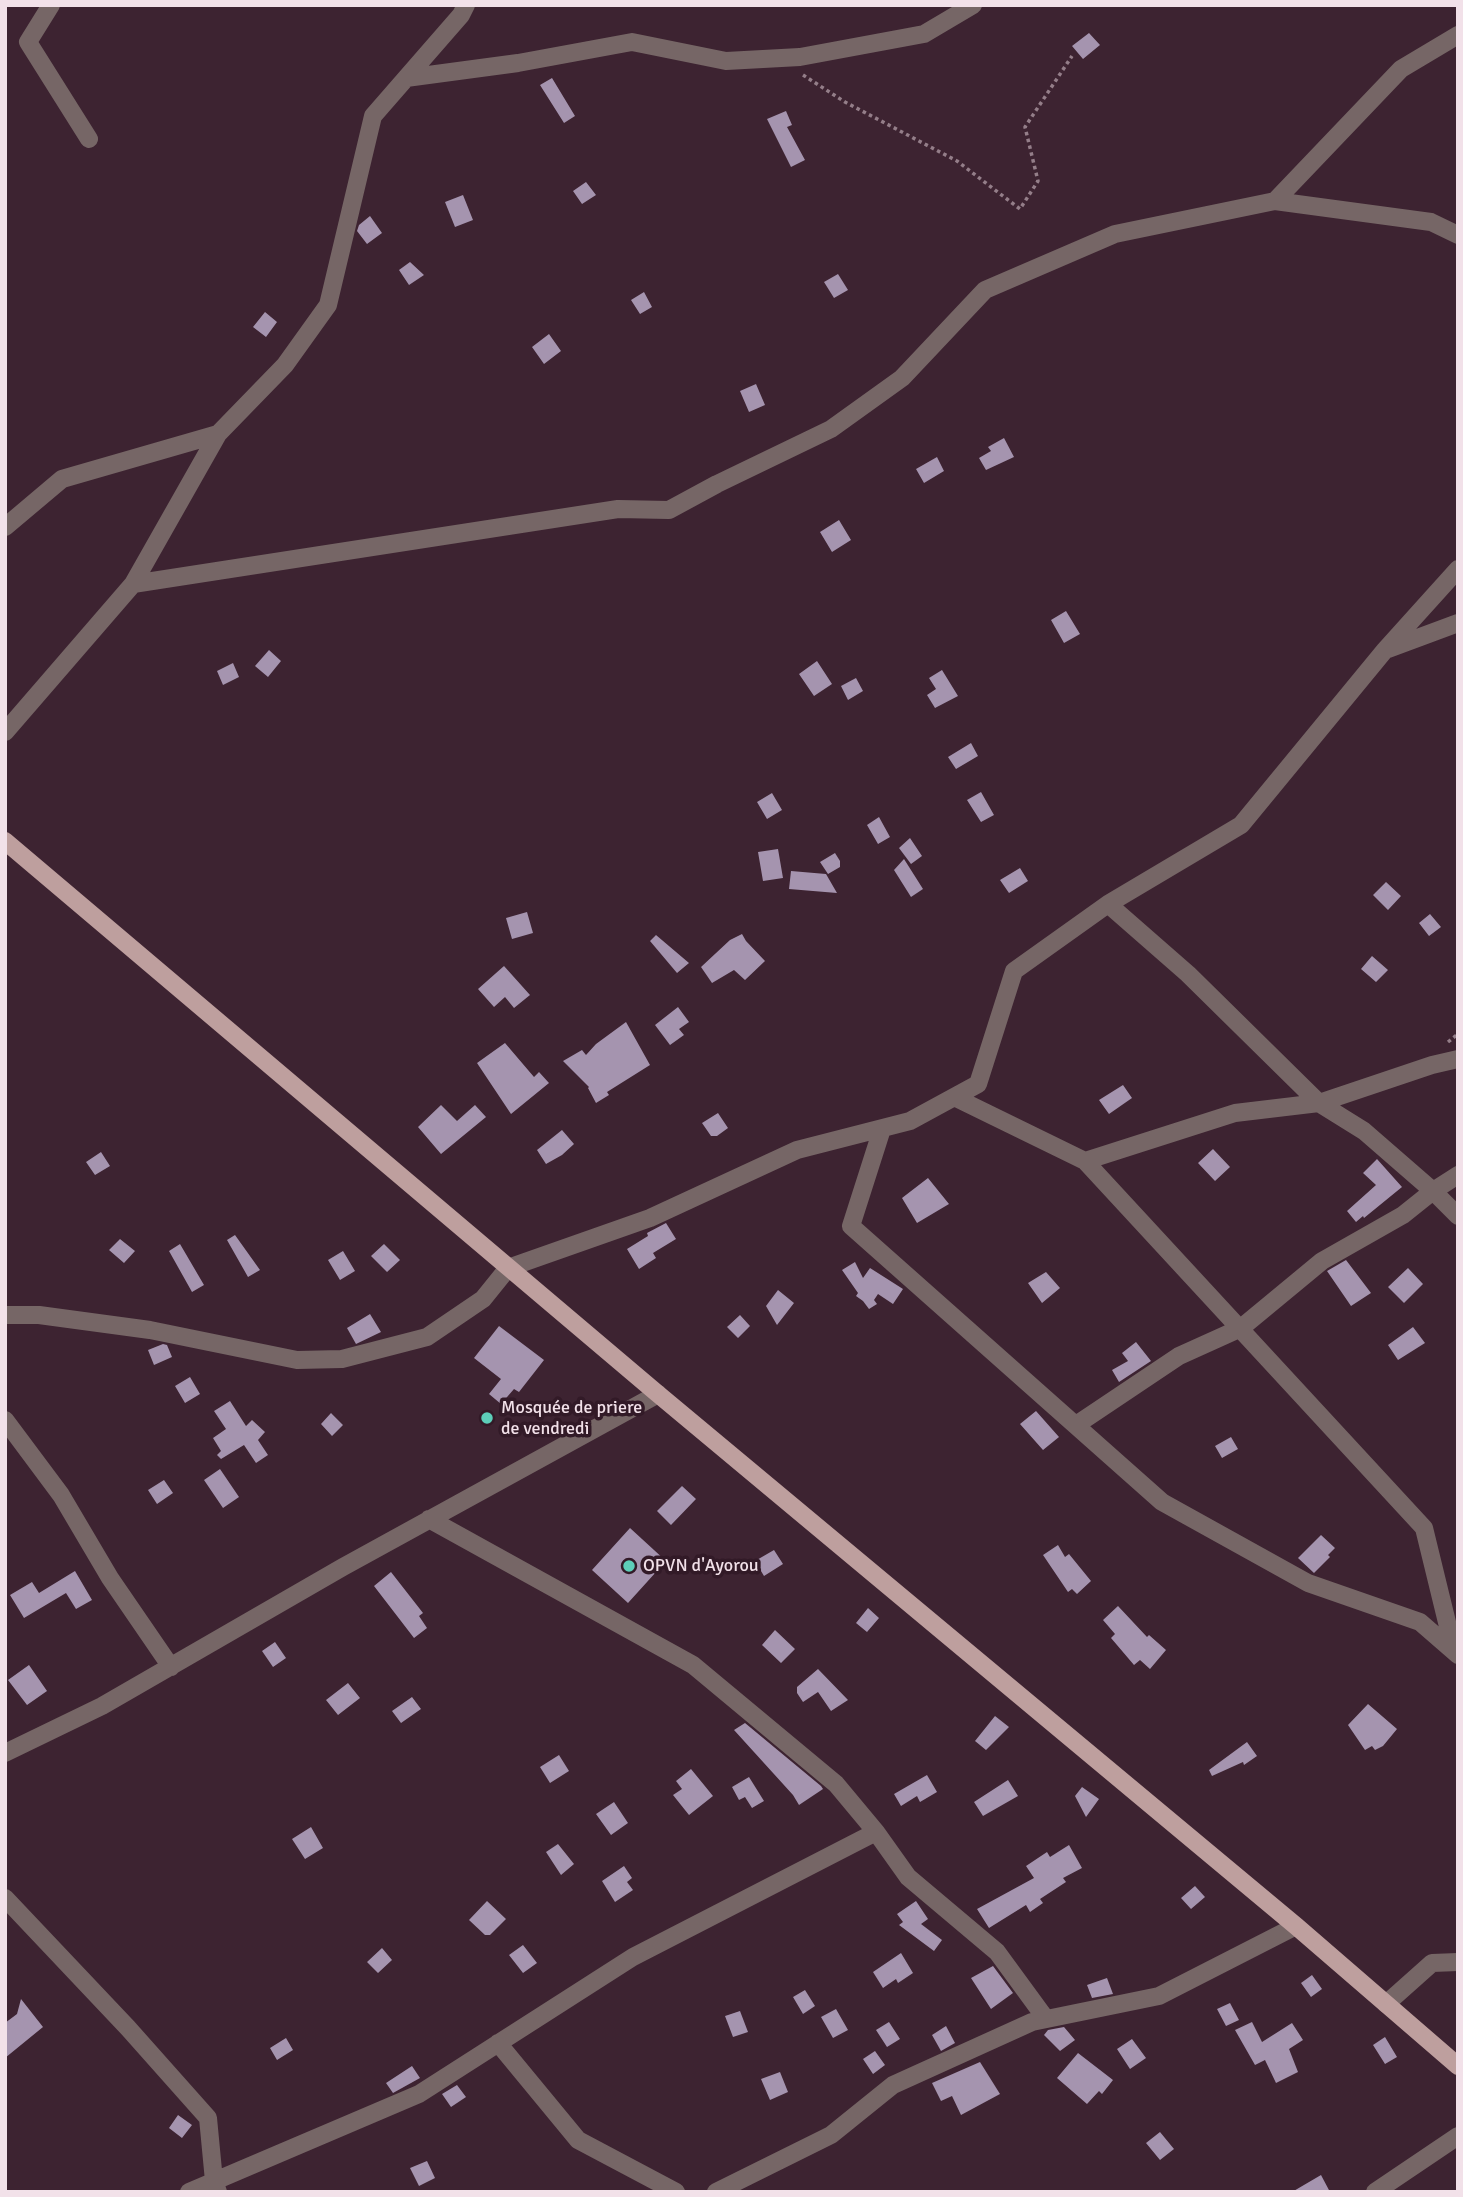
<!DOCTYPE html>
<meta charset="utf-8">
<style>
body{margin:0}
#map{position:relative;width:1463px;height:2197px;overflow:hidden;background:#3d2331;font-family:Signika,sans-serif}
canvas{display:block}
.frame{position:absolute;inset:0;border:7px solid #f2e1e9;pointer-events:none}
</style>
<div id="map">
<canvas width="1463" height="2197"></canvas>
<div class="frame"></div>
</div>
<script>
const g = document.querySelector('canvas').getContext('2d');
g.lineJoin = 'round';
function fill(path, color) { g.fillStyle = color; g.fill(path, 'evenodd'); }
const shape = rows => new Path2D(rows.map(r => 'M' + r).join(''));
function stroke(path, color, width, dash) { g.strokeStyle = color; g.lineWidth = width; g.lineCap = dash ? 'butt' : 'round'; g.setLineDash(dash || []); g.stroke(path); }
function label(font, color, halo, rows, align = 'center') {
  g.font = font + ' Signika,sans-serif'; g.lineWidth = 7; g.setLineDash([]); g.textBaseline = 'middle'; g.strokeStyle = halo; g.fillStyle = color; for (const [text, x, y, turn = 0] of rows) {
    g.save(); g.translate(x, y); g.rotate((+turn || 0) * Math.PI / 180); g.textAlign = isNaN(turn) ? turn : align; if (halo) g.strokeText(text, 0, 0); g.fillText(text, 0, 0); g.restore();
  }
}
fill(shape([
 [1089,33,1100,45,1083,59,1072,46],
 [552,78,575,116,564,123,540,85],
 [786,111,792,125,787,127,805,160,791,167,767,119],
 [586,182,596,195,582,204,573,191],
 [463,195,473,220,455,227,445,202],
 [370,216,382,233,367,244,357,231,359,225],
 [410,262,424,275,409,285,399,270],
 [838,274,848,290,834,298,824,282],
 [644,292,652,307,640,314,631,300],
 [265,312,277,322,266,337,253,327],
 [549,334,561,351,544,364,532,347],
 [756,384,765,405,749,412,740,391],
 [1004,438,1014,457,986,470,979,458,991,451,988,447],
 [937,457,944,471,924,483,916,469],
 [839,520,851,540,832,552,820,532],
 [1066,611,1080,634,1064,643,1051,620],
 [269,650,281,661,268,677,255,666],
 [817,661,832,684,814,696,799,674],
 [233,663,239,677,223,685,217,671],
 [942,670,958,696,935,708,927,695,936,689,929,678],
 [856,678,863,691,848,700,841,686],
 [971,743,978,756,956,769,948,757],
 [981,792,994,815,981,822,967,800],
 [772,793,782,810,767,819,757,802],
 [879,817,890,837,878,844,867,825],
 [910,838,922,856,911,864,899,848],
 [778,849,783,878,763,881,758,852],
 [835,853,840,861,840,867,828,874,820,862],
 [904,859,923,889,911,897,894,870],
 [1020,868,1028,881,1009,893,1000,880],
 [791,871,826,874,837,893,789,889],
 [1386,882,1401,896,1388,910,1373,895],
 [527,912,533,933,512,939,506,918],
 [1430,914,1441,927,1429,936,1419,923],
 [742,934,746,941,765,961,745,980,734,970,712,983,701,967,730,940],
 [656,935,689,963,677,973,650,941],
 [1372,956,1388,970,1376,982,1361,969],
 [504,966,530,995,514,1008,505,997,494,1007,478,989],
 [678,1007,689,1022,679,1029,684,1035,670,1045,655,1025],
 [626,1022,650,1065,607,1092,609,1095,596,1103,588,1088,589,1087,563,1061,582,1050,586,1055,596,1044],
 [505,1043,534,1077,539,1072,549,1083,511,1114,477,1063],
 [1123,1085,1132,1098,1109,1114,1099,1100],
 [441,1105,457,1121,475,1105,486,1117,441,1154,418,1127],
 [718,1113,728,1128,717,1136,711,1136,702,1123],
 [562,1130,574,1144,562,1155,546,1164,537,1150],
 [1213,1149,1230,1167,1215,1181,1198,1163],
 [101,1152,110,1166,95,1175,86,1162],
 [1377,1159,1402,1187,1364,1218,1363,1216,1356,1222,1347,1211,1376,1185,1363,1173],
 [928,1178,949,1204,917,1223,902,1198],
 [666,1223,676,1239,653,1253,656,1258,639,1269,627,1249,648,1236,647,1233],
 [235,1235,260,1270,248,1277,227,1240],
 [120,1239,135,1251,124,1263,109,1250],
 [180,1244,204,1285,192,1292,169,1251],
 [384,1244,400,1260,387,1272,371,1256],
 [343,1251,355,1271,340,1280,328,1260],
 [1346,1260,1371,1293,1351,1306,1327,1271],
 [855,1262,863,1278,870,1268,903,1289,893,1304,878,1294,874,1300,877,1304,869,1309,863,1301,856,1296,858,1293,842,1270],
 [1408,1268,1423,1284,1404,1303,1388,1287],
 [1046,1272,1060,1288,1042,1303,1028,1283],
 [778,1290,794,1303,777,1325,766,1306],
 [370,1314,381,1332,356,1344,347,1328],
 [740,1315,750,1326,738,1338,727,1327],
 [499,1326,544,1360,519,1392,514,1389,501,1404,489,1394,501,1379,474,1358],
 [1413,1327,1425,1343,1398,1360,1388,1345],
 [1136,1342,1151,1361,1119,1382,1112,1370,1128,1361,1122,1353],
 [163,1344,167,1345,172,1357,154,1365,148,1350],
 [190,1377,200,1394,185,1403,175,1386],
 [230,1401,246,1426,252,1420,265,1432,258,1440,268,1455,256,1463,244,1445,221,1459,217,1455,221,1451,213,1438,226,1429,214,1411],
 [1036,1411,1059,1437,1043,1450,1020,1424],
 [331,1413,343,1425,332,1436,321,1424],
 [1231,1437,1238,1449,1222,1458,1215,1446],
 [220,1469,239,1497,223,1508,204,1480],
 [164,1480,173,1493,157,1504,148,1490],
 [682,1486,696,1499,671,1525,657,1511],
 [630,1528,666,1561,628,1603,592,1570],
 [1321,1535,1335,1548,1328,1555,1330,1557,1314,1573,1298,1558],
 [1058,1545,1065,1557,1069,1554,1091,1581,1077,1594,1072,1589,1068,1592,1043,1555],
 [774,1550,783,1564,764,1576,755,1561],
 [75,1571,92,1600,76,1609,66,1593,24,1618,10,1595,32,1582,39,1593],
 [391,1572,423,1613,419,1616,427,1628,414,1638,374,1586],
 [1118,1606,1147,1637,1149,1635,1166,1650,1150,1669,1140,1660,1134,1665,1111,1638,1115,1634,1103,1620],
 [868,1608,879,1618,867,1632,856,1623],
 [775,1630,795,1649,781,1663,762,1645],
 [275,1642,286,1658,273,1667,262,1651],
 [29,1665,47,1691,27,1705,8,1680],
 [818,1669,848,1700,831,1711,818,1692,803,1702,797,1693,797,1687],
 [348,1683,360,1698,338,1715,326,1700],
 [412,1697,421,1709,401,1723,392,1711],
 [1368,1704,1397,1729,1383,1746,1375,1750,1372,1746,1365,1750,1348,1725],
 [995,1716,1009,1727,986,1750,975,1741],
 [745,1723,821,1786,823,1789,799,1805,793,1795,734,1730],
 [1247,1742,1257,1756,1244,1765,1243,1762,1212,1776,1209,1770],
 [559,1755,569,1771,550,1783,540,1767],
 [691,1769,713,1796,689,1815,673,1795,682,1789,676,1781],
 [927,1775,937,1792,920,1802,917,1796,901,1806,894,1794],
 [749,1777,764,1801,752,1808,745,1797,739,1800,732,1787],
 [1008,1780,1018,1796,983,1816,974,1802],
 [1082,1787,1099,1799,1086,1817,1075,1796],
 [614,1802,628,1823,611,1835,596,1814],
 [311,1827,323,1848,305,1859,292,1839],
 [558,1844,574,1864,561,1875,546,1852],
 [1069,1845,1082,1868,1063,1878,1066,1882,1040,1899,1043,1903,1030,1912,1026,1905,989,1928,977,1909,1034,1878,1026,1866,1047,1852,1050,1857],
 [624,1866,632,1878,627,1882,633,1890,615,1902,602,1881],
 [1195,1886,1205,1897,1191,1909,1181,1898],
 [487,1901,506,1919,490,1935,485,1935,469,1920],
 [916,1901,928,1919,921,1924,942,1940,934,1951,899,1925,903,1922,897,1914],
 [523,1945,537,1963,523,1973,509,1955],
 [382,1948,392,1960,378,1973,367,1962],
 [901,1953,913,1973,898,1983,896,1979,883,1988,873,1972],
 [993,1966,1013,1993,991,2009,971,1978],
 [1312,1975,1322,1989,1311,1997,1301,1983],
 [1107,1978,1113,1994,1092,1998,1087,1985],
 [805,1990,815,2006,803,2014,793,1997],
 [21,1999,43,2027,5,2058,5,2023,17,2014],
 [1230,2003,1239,2020,1226,2026,1217,2009],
 [836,2009,848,2030,833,2038,821,2017],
 [740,2011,748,2032,733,2037,725,2016],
 [889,2022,900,2039,887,2047,876,2030],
 [1252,2022,1262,2042,1292,2023,1303,2040,1289,2049,1298,2072,1276,2083,1265,2060,1255,2065,1235,2030],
 [946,2026,955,2043,941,2051,932,2035],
 [1064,2027,1075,2040,1060,2051,1044,2035,1048,2030],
 [1385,2037,1397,2057,1385,2064,1373,2045],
 [286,2038,293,2050,277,2060,270,2048],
 [1132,2039,1146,2058,1130,2069,1117,2049],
 [875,2051,885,2065,873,2074,863,2059],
 [1078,2053,1113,2080,1102,2094,1099,2091,1087,2104,1057,2078],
 [980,2062,1000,2094,961,2115,952,2096,941,2101,932,2083],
 [412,2066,420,2078,393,2093,386,2083],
 [780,2072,788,2092,770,2100,761,2079],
 [457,2085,466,2097,451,2107,442,2094],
 [178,2115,192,2125,182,2138,169,2128],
 [1160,2132,1174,2149,1160,2160,1146,2143],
 [427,2161,435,2178,419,2186,410,2168],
 [1321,2175,1330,2192,1292,2192]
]), '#a594af');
stroke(shape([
 [803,75,845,102,957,161,1020,209,1038,181,1025,127,1072,56],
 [1448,1042,1458,1034]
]), '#947e89', 3.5, [3.5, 3.5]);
stroke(shape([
 [51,5,28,42,89,139],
 [406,78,518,63,632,42,726,61,800,57,924,34,973,5],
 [1275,201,1431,222,1458,235],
 [5,527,62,479,218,434],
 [133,584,618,509,669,510,717,484,831,429,902,378,985,290,1115,234,1275,201,1401,69,1458,35],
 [1388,649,1458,623],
 [5,732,133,584,218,434,285,365,328,305,373,116,461,15,466,5],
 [1108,904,1188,974,1319,1103,1364,1131,1433,1191,1458,1216],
 [954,1097,1085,1161,1235,1113,1319,1103,1432,1065,1458,1059],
 [882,1129,851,1226,1162,1502,1308,1583,1420,1622,1458,1655],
 [1085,1161,1424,1528,1454,1651],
 [5,1315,39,1315,150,1330,297,1360,342,1359,427,1337,483,1299,508,1268,650,1218,797,1150,910,1121,978,1084,1014,971,1108,904,1241,825,1385,650,1458,569],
 [5,1420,61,1495,110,1578,171,1667],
 [1076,1425,1179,1356,1241,1328,1322,1261,1403,1215,1433,1191,1458,1175],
 [429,1519,693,1665,836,1784,876,1832],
 [5,1753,102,1706,343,1567,658,1394],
 [5,1898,128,2028,208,2118,214,2181,218,2192],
 [1386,2004,1432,1963,1458,1962],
 [498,2043,578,2140,676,2192],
 [189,2192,419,2094,633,1957,876,1832,908,1877,997,1952,1046,2019],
 [716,2192,831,2135,893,2085,1032,2022,1159,1996,1296,1926],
 [1375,2192,1458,2136]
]), '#766666', 18);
stroke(shape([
 [5,841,658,1394,1296,1926,1458,2066]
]), '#be9f9e', 18);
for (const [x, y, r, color] of [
 [487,1418,7,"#5dceb9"],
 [629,1566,7,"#5dceb9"]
]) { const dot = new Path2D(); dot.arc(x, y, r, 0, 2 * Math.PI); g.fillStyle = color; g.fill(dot); stroke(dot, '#321a27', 2.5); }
label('18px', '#f2e1e9', '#321a27', [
 ["Mosquée de priere",501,1408],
 ["de vendredi",501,1429],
 ["OPVN d'Ayorou",643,1566]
], 'left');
</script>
